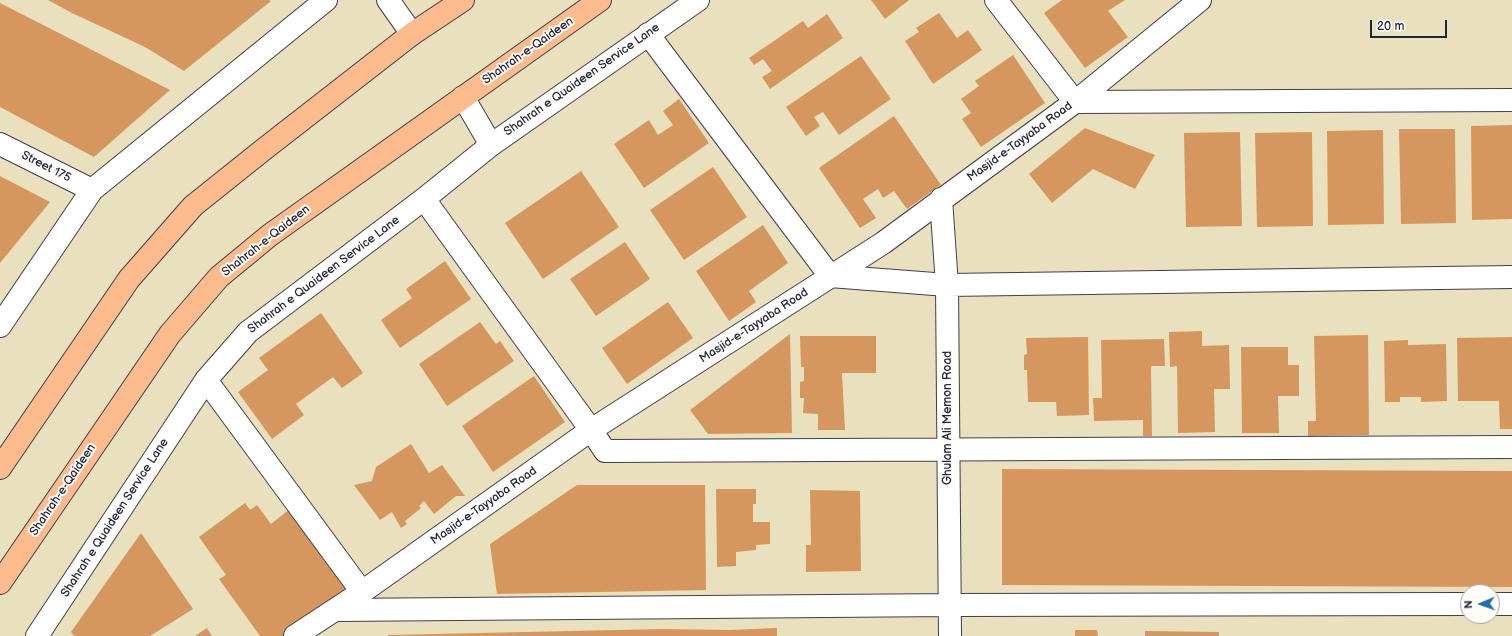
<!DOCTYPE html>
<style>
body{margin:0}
#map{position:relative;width:1512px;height:636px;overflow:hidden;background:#e9e0bd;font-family:"Balsamiq Sans",sans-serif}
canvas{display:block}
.north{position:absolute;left:1460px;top:584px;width:40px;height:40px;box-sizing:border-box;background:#fdfcf7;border:1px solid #a5a5ac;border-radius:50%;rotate:268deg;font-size:11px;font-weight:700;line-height:16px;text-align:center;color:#22223b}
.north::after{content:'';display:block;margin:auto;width:14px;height:18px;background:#1f6fb2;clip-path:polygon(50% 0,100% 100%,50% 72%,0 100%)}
.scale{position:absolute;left:1370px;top:20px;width:77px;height:18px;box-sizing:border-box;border:2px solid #22223b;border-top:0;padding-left:5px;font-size:12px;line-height:14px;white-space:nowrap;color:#22223b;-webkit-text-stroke:3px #fdfcf7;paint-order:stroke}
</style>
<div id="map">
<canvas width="1512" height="636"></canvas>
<div class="north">N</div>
<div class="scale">20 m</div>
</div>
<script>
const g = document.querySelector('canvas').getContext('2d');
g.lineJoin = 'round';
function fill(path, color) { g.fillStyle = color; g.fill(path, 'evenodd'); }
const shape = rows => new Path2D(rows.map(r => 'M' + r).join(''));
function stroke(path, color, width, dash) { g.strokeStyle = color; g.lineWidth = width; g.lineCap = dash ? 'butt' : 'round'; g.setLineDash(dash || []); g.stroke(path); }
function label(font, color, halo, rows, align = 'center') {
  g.font = font + ' "Balsamiq Sans",sans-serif'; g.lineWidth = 4; g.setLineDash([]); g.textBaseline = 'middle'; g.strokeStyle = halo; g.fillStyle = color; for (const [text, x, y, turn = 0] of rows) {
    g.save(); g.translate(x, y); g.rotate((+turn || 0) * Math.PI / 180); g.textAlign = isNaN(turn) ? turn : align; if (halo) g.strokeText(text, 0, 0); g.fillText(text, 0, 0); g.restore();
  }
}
fill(shape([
 [48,0,269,0,271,1,184,71,145,47,72,13],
 [871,0,909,0,885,19],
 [1062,0,1125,0,1108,11,1128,37,1085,68,1044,13],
 [0,3,96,52,170,90,94,157,0,107],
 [939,13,957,38,968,30,982,50,933,84,905,41,919,32,916,28],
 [827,14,843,38,770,89,762,77,772,71,763,59,754,65,749,58,803,21,808,28],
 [1013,55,1045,103,981,147,962,119,971,113,961,99,979,86,975,81],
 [861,56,891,99,839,135,823,112,814,117,820,126,806,136,786,107],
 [679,99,709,143,644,188,614,144,649,120,658,135,673,125,663,111],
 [894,116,941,185,907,209,894,191,883,198,878,189,863,199,876,218,860,228,819,168],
 [1512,125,1512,219,1472,220,1471,126],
 [1085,128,1155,155,1135,189,1093,169,1052,203,1029,174],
 [1399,129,1455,129,1456,223,1401,224],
 [1383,130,1384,224,1328,225,1327,131],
 [1240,132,1242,226,1186,227,1184,133],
 [1312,132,1313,226,1257,227,1255,133],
 [713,167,747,217,684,260,650,210],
 [581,171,619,227,543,279,505,223],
 [0,176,50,202,0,263],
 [763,225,788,263,749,291,756,302,729,321,696,271],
 [625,242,650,279,596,316,570,279],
 [445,261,471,299,400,348,381,320,412,298,406,289],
 [668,302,693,338,627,384,602,348],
 [321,313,363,373,342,388,333,377,296,404,304,415,272,439,238,392,268,370,259,358],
 [480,322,496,344,500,341,514,361,447,406,419,364],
 [1202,331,1202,346,1229,345,1230,389,1214,389,1215,432,1178,433,1177,366,1170,367,1169,332],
 [790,334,792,433,708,434,690,410],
 [1368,335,1369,435,1308,436,1308,421,1316,421,1314,336],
 [800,336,876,336,876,373,842,373,845,430,818,430,818,414,803,413,804,398,800,398,800,382,804,381,804,367,801,367],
 [1088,337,1089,415,1057,416,1056,402,1028,402,1027,370,1024,370,1024,355,1027,354,1026,338],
 [1512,337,1512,429,1500,429,1499,401,1458,401,1457,338],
 [1164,339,1165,366,1151,366,1152,436,1143,436,1143,420,1094,421,1093,398,1102,398,1101,340],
 [1408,340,1408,345,1446,344,1447,401,1421,402,1421,397,1400,397,1400,402,1385,402,1384,341],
 [1241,347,1288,347,1288,365,1299,365,1299,396,1278,396,1279,433,1242,433],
 [534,376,565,422,493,472,462,426],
 [411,444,429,473,442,465,465,496,456,496,434,514,424,501,419,506,421,508,405,521,407,524,401,528,392,512,380,520,354,485,372,481,376,467],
 [1002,469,1512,471,1512,587,1002,585],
 [577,485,705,485,706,590,497,594,490,544],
 [716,489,756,489,756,504,753,504,753,522,770,522,770,544,756,545,756,550,736,552,736,566,717,567],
 [810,490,860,491,861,571,806,572,806,545,811,545],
 [245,503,250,510,257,505,271,524,290,509,351,593,293,636,260,636,219,579,226,575,199,537],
 [141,533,193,609,150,636,74,636,71,632],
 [207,628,212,636,195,636],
 [777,628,777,636,388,636,388,635,663,629,730,630],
 [1075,630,1097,630,1098,636,1075,636],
 [1145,631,1219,632,1219,636,1145,636]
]), '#d6975f');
const street = shape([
 [388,0,412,34],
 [996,0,1075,102,1512,100],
 [648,34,830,276,947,285,1512,277],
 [463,97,491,145],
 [0,144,92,190],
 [424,199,591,430,605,451,1512,447],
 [941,199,947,285,950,636],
 [0,326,92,190,326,0],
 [206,380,362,592],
 [1492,604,1512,604],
 [335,610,950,605,1468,604],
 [37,636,206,380,248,332,424,199,491,145,698,0],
 [295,636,362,592,591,430,883,243,1075,102,1200,0]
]);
const primary = shape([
 [0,468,129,279,193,206,263,150,412,34,463,0],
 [0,583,170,334,219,277,270,235,600,0]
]);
stroke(street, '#403e4e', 24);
stroke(primary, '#403e4e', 24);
stroke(street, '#fff', 22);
stroke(primary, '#fbbb8d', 22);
label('12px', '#22223b', '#fdfcf7', [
 ["Shahrah-e-Qaideen",528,51,-35],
 ["Shahrah e Quaideen Service Lane",582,80,-35],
 ["Masjid-e-Tayyaba Road",1020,142,-36],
 ["Street 175",46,167,27],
 ["Shahrah-e-Qaideen",266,241,-38],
 ["Shahrah e Quaideen Service Lane",324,275,-37],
 ["Masjid-e-Tayyaba Road",754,326,-33],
 ["Ghulam Ali Memon Road",948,418,-90],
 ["Shahrah-e-Qaideen",63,490,-56],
 ["Masjid-e-Tayyaba Road",484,506,-35],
 ["Shahrah e Quaideen Service Lane",115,518,-57]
]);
</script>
